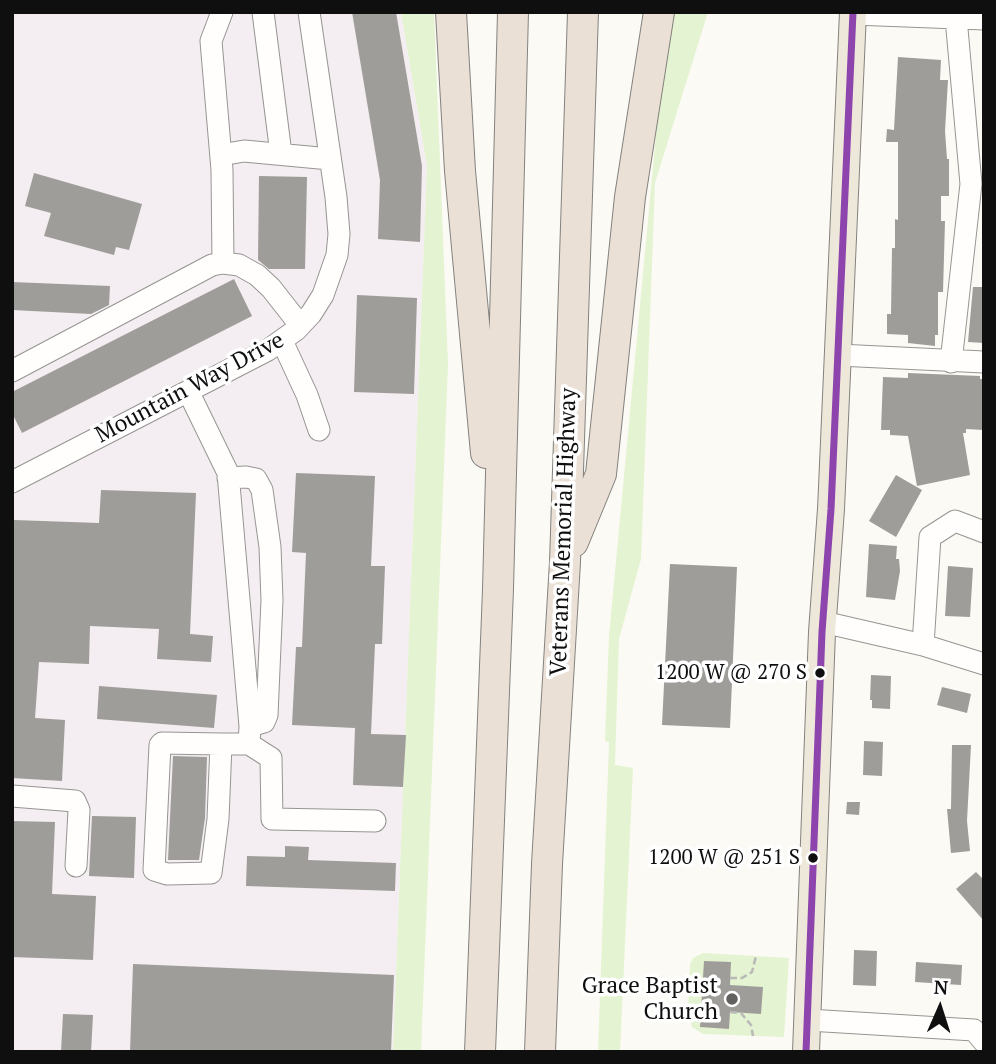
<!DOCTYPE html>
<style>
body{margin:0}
#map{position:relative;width:996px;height:1064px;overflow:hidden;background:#fcfaf4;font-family:"PT Serif",serif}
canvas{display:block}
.frame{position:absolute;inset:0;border:14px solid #0f0f0f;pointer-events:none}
.north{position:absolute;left:905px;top:973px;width:70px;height:70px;-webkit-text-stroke:5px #fff;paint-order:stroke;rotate:3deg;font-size:19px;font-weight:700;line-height:28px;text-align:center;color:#0f0f0f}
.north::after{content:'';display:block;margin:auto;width:24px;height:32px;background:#0f0f0f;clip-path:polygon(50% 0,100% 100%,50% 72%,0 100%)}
</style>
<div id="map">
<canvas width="996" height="1064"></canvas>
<div class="frame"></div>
<div class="north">N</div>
</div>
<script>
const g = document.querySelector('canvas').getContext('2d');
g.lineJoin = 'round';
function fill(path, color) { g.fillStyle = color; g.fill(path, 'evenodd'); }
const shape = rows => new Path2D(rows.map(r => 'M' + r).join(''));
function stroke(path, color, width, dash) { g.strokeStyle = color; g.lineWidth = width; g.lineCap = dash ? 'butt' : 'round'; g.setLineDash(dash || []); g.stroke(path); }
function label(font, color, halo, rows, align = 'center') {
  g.font = font + ' "PT Serif",serif'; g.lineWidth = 7; g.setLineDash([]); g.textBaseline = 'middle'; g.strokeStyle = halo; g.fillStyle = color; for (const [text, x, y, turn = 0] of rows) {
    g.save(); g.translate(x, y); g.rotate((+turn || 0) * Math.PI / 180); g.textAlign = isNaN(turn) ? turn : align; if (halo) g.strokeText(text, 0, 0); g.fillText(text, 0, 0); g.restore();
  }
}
fill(shape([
 [12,12,401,12,427,166,393,1052,12,1052]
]), '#f4edf1');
fill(shape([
 [401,12,434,12,448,364,421,1052,393,1052,427,166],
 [673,12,708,12,655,183,641,559,619,639,615,765,633,768,620,1052,598,1052,609,742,605,741,609,636,659,103],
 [703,953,789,958,784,1037,703,1034,692,1027,688,1014,690,964,693,958]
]), '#e4f3d1');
fill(shape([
 [352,12,396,12,422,166,420,242,378,239,380,180],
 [898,57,941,60,940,80,948,80,945,131,947,159,949,159,949,196,941,196,941,221,945,221,943,292,938,292,938,335,935,335,935,346,908,343,908,335,887,334,887,314,891,314,892,248,895,248,895,219,898,220,898,142,886,142,887,129,894,130],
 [34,173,142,204,129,250,116,247,114,255,44,236,51,213,25,206],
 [259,176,307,177,305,269,269,269,258,260],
 [234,279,252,316,22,433,12,413,12,392],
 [12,282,110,286,109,305,91,314,12,310],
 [973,287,984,287,984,343,968,342],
 [357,295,417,298,414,394,354,392],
 [908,373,980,376,980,379,984,379,984,430,966,429,966,433,963,433,970,475,917,486,908,436,890,435,890,430,881,430,883,377,908,378],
 [296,473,375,476,371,566,385,566,382,644,375,644,371,734,406,735,403,787,353,785,355,728,292,725,296,647,302,647,306,553,292,552],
 [896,475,922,490,896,537,869,521],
 [101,490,196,493,190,634,213,636,211,662,157,659,159,629,90,626,89,664,39,662,35,718,65,720,62,781,12,778,14,520,99,523],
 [869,544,897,546,896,559,899,559,900,571,895,600,866,597],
 [670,564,737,567,730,728,662,725],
 [948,566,973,568,970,617,945,616],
 [871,675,891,676,890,709,872,708,872,700,870,700],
 [99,686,217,695,214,728,97,719],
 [942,687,971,694,967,713,937,705],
 [864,741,883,742,882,776,863,775],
 [952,745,971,745,967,821,970,851,951,853,947,809,951,809],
 [173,756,207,757,205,818,199,860,168,860],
 [847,802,860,802,859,815,846,814],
 [92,816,136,817,134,878,89,876],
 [12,821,55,822,52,894,96,896,93,960,12,957],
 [285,846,309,847,308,860,396,863,395,891,246,886,247,856,285,857],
 [976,872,984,880,984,921,956,889],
 [854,950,877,951,876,986,853,985],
 [704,961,731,962,730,985,763,987,761,1014,730,1012,729,1029,700,1027],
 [916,962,962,965,961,985,915,982],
 [133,964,394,975,391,1052,130,1052],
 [63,1014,93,1015,91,1052,61,1052]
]), '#9f9d99');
const minor = shape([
 [222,12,211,41,222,170,223,263],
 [263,12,281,154],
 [853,14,984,19],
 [221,155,244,151,330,159],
 [282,341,307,395,319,430],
 [838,355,984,362],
 [951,362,971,184,956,18],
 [12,371,212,265,223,263,239,265,257,275,271,288,300,325],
 [189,393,228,473,250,726,249,744,221,744,162,743,160,745,154,870,167,874,211,873,218,819,221,744],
 [228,478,246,477,256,479,262,490,270,547,272,600,267,715,264,722,250,726],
 [12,482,268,350,296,330,311,314,323,295,337,255,339,234,336,197,309,12],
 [823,622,923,645,984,664],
 [923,645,930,537,955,521,984,532],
 [249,744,271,758,272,819,375,821],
 [12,796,75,801,79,810,76,866],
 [808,1020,974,1030,984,1042]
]);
const major = shape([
 [806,1052,822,632,831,509,853,12]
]);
const highway = shape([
 [451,12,460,171,486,453],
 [573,542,601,474,630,197,659,12],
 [480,1052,498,589,513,12],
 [540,1052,547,864,565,562,583,12]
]);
stroke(minor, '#969592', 23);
stroke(major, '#83827f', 28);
stroke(highway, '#83827f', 32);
stroke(shape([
 [730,978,742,978,752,972,756,956],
 [730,1012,741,1013,751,1025,753,1036]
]), '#b9b9b8', 2.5, [7, 3.5]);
stroke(minor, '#fffefd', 21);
stroke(major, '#ede8d9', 26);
stroke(highway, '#ebe0d5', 30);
stroke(shape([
 [806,1052,822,632,831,509,853,12]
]), '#8e44ad', 7);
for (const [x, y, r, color] of [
 [820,673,6,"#0f0f0f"],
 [813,858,6,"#0f0f0f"],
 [732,999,7,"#62615f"]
]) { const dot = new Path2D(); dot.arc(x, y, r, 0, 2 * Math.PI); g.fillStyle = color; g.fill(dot); stroke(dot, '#fff', 2.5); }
label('21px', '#0f0f0f', '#fff', [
 ["1200 W @ 270 S",807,673],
 ["1200 W @ 251 S",800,858]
], 'right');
label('23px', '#0f0f0f', '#fff', [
 ["Mountain Way Drive",190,388,-28],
 ["Veterans Memorial Highway",564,532,-88]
]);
label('23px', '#0f0f0f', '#fff', [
 ["Grace Baptist",718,986],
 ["Church",718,1012]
], 'right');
</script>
